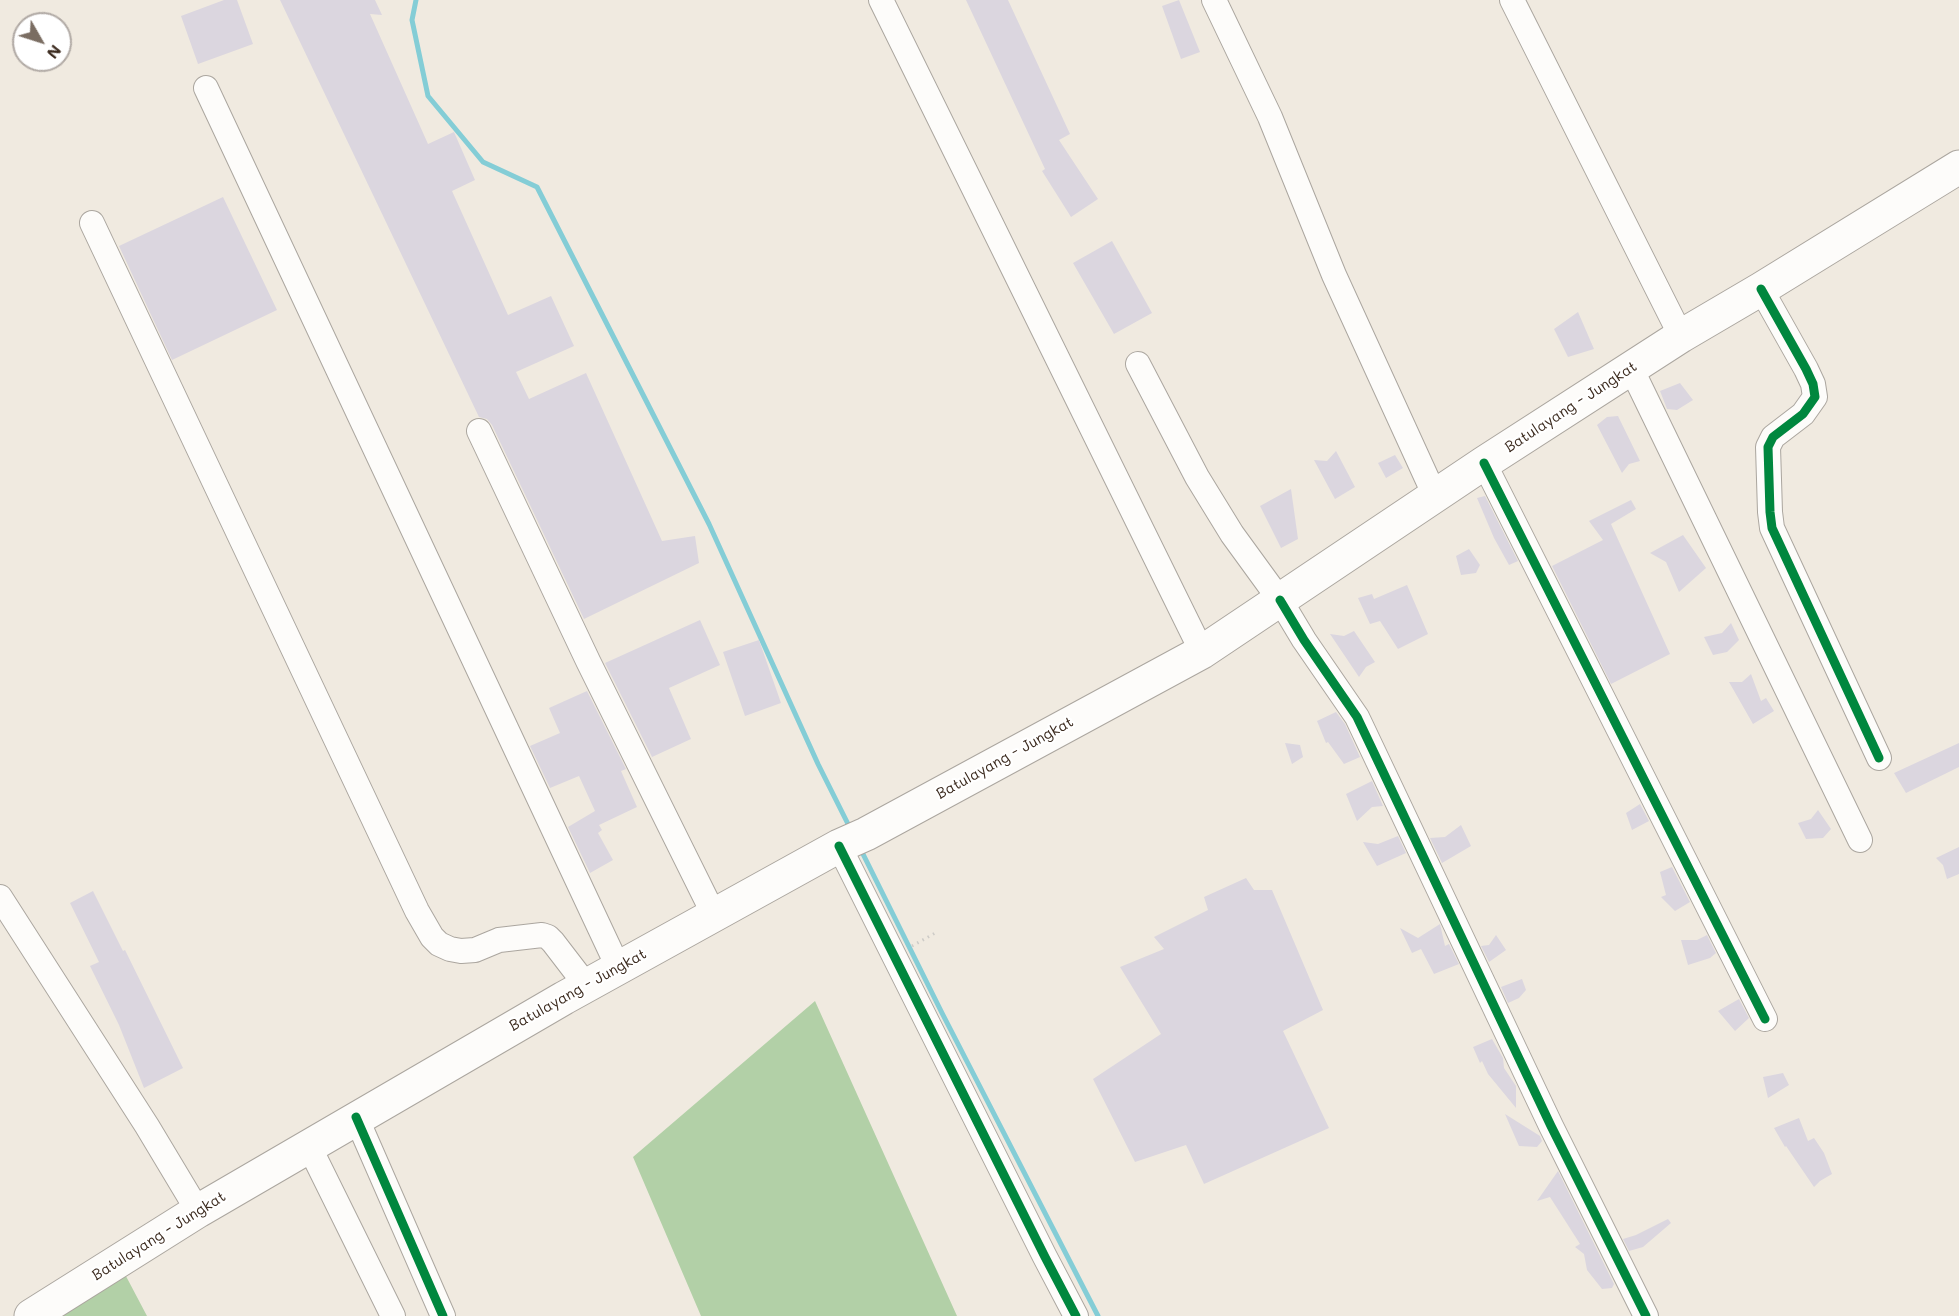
<!DOCTYPE html>
<style>
body{margin:0}
#map{position:relative;width:1959px;height:1316px;overflow:hidden;background:#f0eae0;font-family:Mali,sans-serif}
canvas{display:block}
.north{position:absolute;left:12px;top:12px;width:60px;height:60px;box-sizing:border-box;background:#fff;border:2px solid #b1aaa5;border-radius:50%;rotate:129deg;font-size:16px;font-weight:700;line-height:24px;text-align:center;color:#3b2a1e}
.north::after{content:'';display:block;margin:auto;width:21px;height:27px;background:#7a6d62;clip-path:polygon(50% 0,100% 100%,50% 72%,0 100%)}
</style>
<div id="map">
<canvas width="1959" height="1316"></canvas>
<div class="north">N</div>
</div>
<script>
const g = document.querySelector('canvas').getContext('2d');
g.lineJoin = 'round';
function fill(path, color) { g.fillStyle = color; g.fill(path, 'evenodd'); }
const shape = rows => new Path2D(rows.map(r => 'M' + r).join(''));
function stroke(path, color, width, dash) { g.strokeStyle = color; g.lineWidth = width; g.lineCap = dash ? 'butt' : 'round'; g.setLineDash(dash || []); g.stroke(path); }
function label(font, color, halo, rows, align = 'center') {
  g.font = font + ' Mali,sans-serif'; g.lineWidth = 4.5; g.setLineDash([]); g.textBaseline = 'middle'; g.strokeStyle = halo; g.fillStyle = color; for (const [text, x, y, turn = 0] of rows) {
    g.save(); g.translate(x, y); g.rotate((+turn || 0) * Math.PI / 180); g.textAlign = isNaN(turn) ? turn : align; if (halo) g.strokeText(text, 0, 0); g.fillText(text, 0, 0); g.restore();
  }
}
fill(shape([
 [815,1001,957,1316,701,1316,633,1157],
 [118,1261,147,1316,57,1316]
]), '#b2d0a7');
stroke(shape([
 [416,0,412,20,428,96,483,162,537,187,709,524,818,764,850,828],
 [861,850,942,1013,1098,1316]
]), '#84cdd6', 5);
fill(shape([
 [224,0,237,0,253,44,198,64,181,16],
 [280,0,375,0,382,15,370,14,428,144,454,132,475,180,452,191,508,315,551,296,574,346,516,372,529,399,586,373,662,541,695,536,699,563,584,619,492,425,487,419,479,417],
 [966,0,1008,0,1070,134,1059,140,1098,199,1071,217,1042,171,1045,169],
 [1179,0,1200,52,1181,59,1162,6],
 [223,197,277,310,172,360,119,246],
 [1112,241,1152,313,1114,334,1073,263],
 [1578,312,1594,349,1568,357,1554,329],
 [1680,383,1693,400,1677,410,1667,409,1660,391],
 [1618,416,1640,461,1629,464,1622,473,1597,425,1607,417],
 [1336,451,1355,487,1335,499,1314,460,1327,461],
 [1395,455,1403,468,1386,478,1378,463],
 [1291,489,1298,539,1281,548,1260,506],
 [1485,496,1518,561,1509,565,1494,538,1477,498],
 [1631,500,1636,509,1611,524,1670,654,1611,684,1552,566,1603,540,1589,521],
 [1683,535,1706,568,1679,592,1666,562,1650,553],
 [1469,549,1480,565,1476,573,1461,575,1456,556],
 [1407,585,1428,634,1398,649,1380,621,1370,624,1358,598,1372,594,1374,599],
 [700,620,720,665,669,688,691,739,652,757,605,663],
 [1731,623,1739,640,1727,652,1713,655,1704,637,1722,633],
 [1354,631,1375,662,1366,667,1359,677,1330,634,1344,636],
 [759,640,781,703,745,716,723,652],
 [1751,674,1761,701,1766,698,1774,711,1753,724,1729,682,1742,682],
 [587,691,626,769,621,771,637,807,599,825,602,830,598,833,613,860,590,873,568,827,595,811,579,776,550,788,530,746,560,733,549,708],
 [1336,712,1345,724,1360,757,1344,764,1328,742,1326,743,1317,721],
 [1285,743,1300,745,1303,757,1292,764],
 [1959,743,1959,767,1906,793,1894,773],
 [1372,781,1383,806,1372,807,1357,821,1346,794],
 [1640,804,1649,821,1632,830,1626,813],
 [1818,810,1831,829,1823,838,1806,839,1798,823,1811,819],
 [1461,825,1471,846,1442,863,1430,838,1445,837],
 [1398,836,1406,853,1377,866,1363,842,1378,844],
 [1959,847,1959,874,1947,879,1943,865,1936,858],
 [1672,867,1690,902,1675,911,1661,897,1666,895,1660,872],
 [1246,878,1254,890,1272,890,1323,1010,1283,1031,1329,1128,1204,1184,1186,1145,1135,1162,1093,1079,1161,1034,1120,967,1164,949,1154,937,1208,910,1204,897],
 [93,891,123,951,125,950,183,1068,144,1088,119,1025,90,966,99,962,70,903],
 [1440,924,1445,946,1449,944,1459,964,1434,974,1421,949,1412,953,1400,928,1418,938],
 [1496,935,1506,950,1489,962,1481,946,1489,945],
 [1707,935,1716,953,1710,958,1688,965,1681,940,1697,940],
 [1522,979,1526,990,1519,998,1508,1003,1501,987],
 [1739,999,1749,1018,1735,1031,1718,1011],
 [1492,1039,1503,1058,1504,1068,1516,1086,1516,1108,1488,1074,1482,1061,1480,1063,1473,1047],
 [1783,1073,1789,1085,1768,1098,1763,1077],
 [1505,1114,1540,1136,1542,1141,1537,1147,1519,1146],
 [1799,1118,1808,1141,1814,1138,1824,1153,1832,1174,1820,1181,1814,1187,1786,1146,1785,1147,1774,1128],
 [1558,1171,1614,1284,1612,1288,1602,1289,1587,1270,1584,1254,1575,1247,1580,1244,1550,1197,1537,1201],
 [1668,1219,1671,1223,1643,1247,1629,1251,1623,1239,1636,1235]
]), '#dbd6df');
const minor = shape([
 [881,0,1202,652],
 [1214,0,1270,117,1334,275,1435,496],
 [1512,0,1681,336],
 [206,88,618,967],
 [92,223,417,911,432,937,439,944,450,949,461,951,475,950,499,940,542,935,548,937,553,942,586,985],
 [1761,289,1806,369,1813,384,1815,397,1803,414,1773,437,1768,447,1770,512,1772,528,1879,758],
 [1138,364,1197,477,1232,534,1280,600,1304,640,1357,717,1551,1126,1646,1316],
 [1631,368,1860,840],
 [479,431,588,661,714,915],
 [1484,463,1765,1019],
 [839,846,1045,1257,1076,1316],
 [0,897,147,1126,198,1211],
 [356,1117,443,1316],
 [309,1146,393,1316]
]);
const highway = shape([
 [31,1316,198,1211,564,998,839,846,866,834,1202,652,1484,463,1681,336,1761,289,1959,167]
]);
stroke(minor, '#aba69f', 26);
stroke(highway, '#aba69f', 35);
stroke(shape([
 [912,946,937,932]
]), '#cdcbc7', 3, [1.5, 4.5]);
stroke(minor, '#fdfcfa', 24);
stroke(highway, '#fdfcfa', 33);
stroke(shape([
 [1761,289,1806,369,1813,384,1815,397,1803,414,1773,437,1768,447,1770,512,1772,528,1879,758],
 [1484,463,1765,1019],
 [1280,600,1304,640,1357,717,1551,1126,1646,1316],
 [839,846,1045,1257,1076,1316],
 [356,1117,443,1316]
]), '#00873e', 9);
label('15px', '#3b2a1e', '#fff', [
 ["Batulayang - Jungkat",1571,407,-33],
 ["Batulayang - Jungkat",1005,758,-29],
 ["Batulayang - Jungkat",578,990,-29],
 ["Batulayang - Jungkat",159,1236,-32]
]);
</script>
